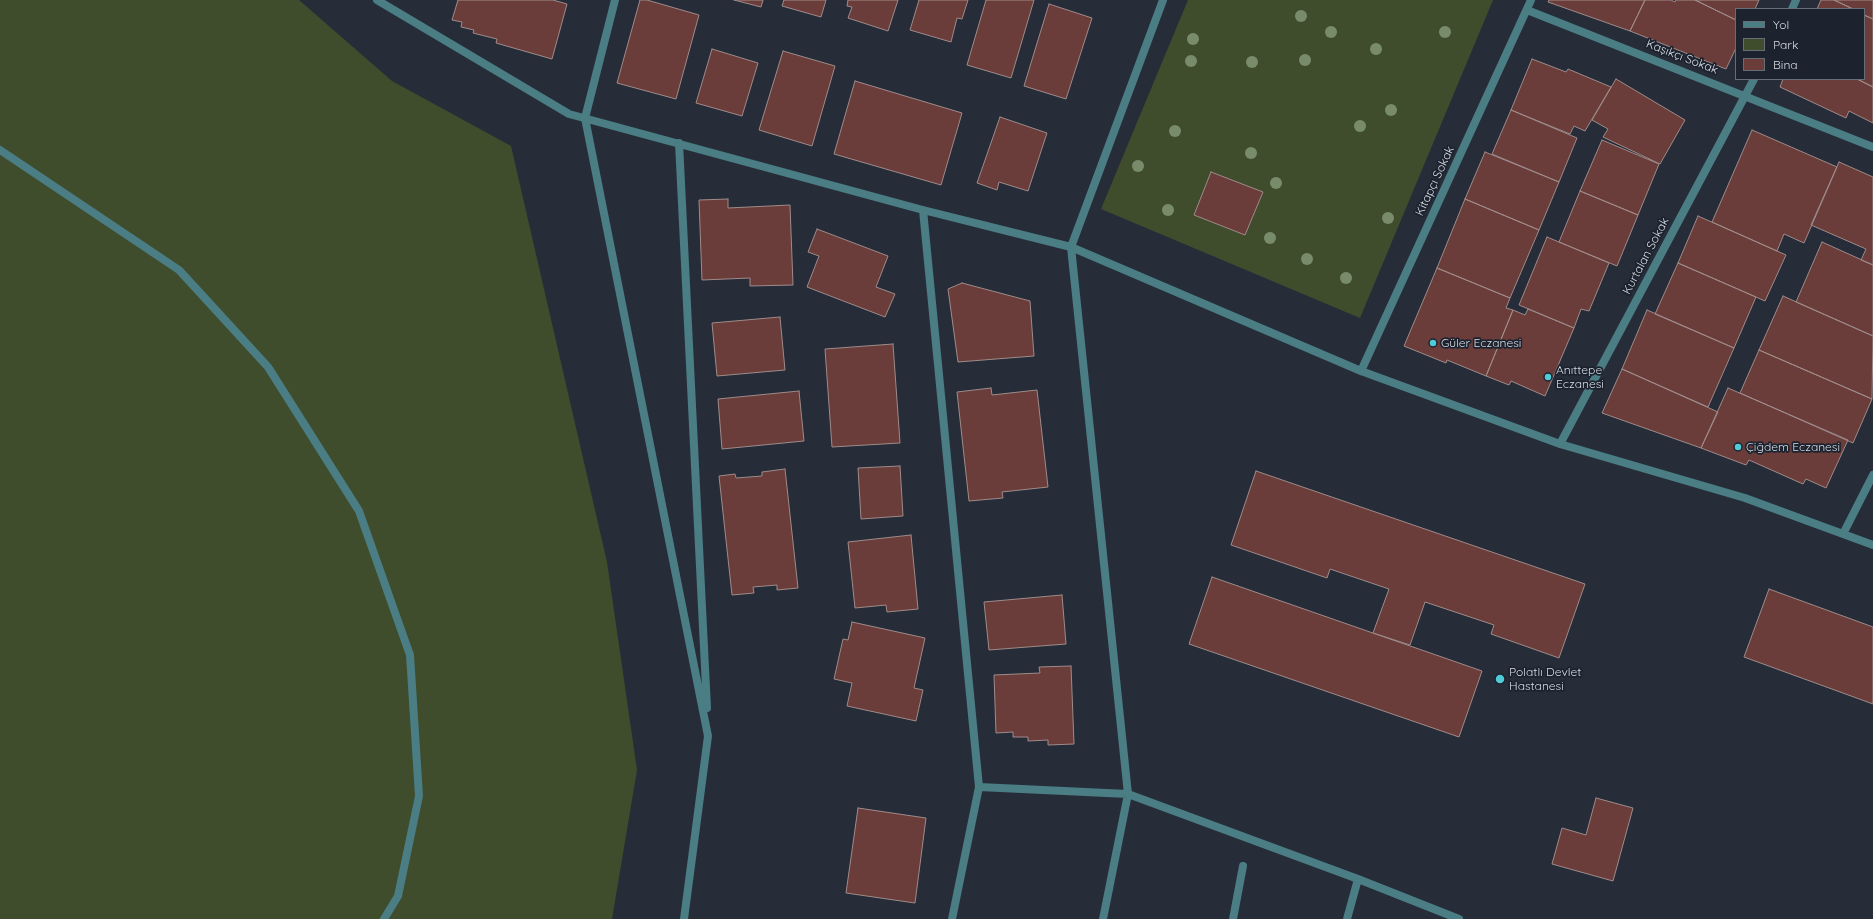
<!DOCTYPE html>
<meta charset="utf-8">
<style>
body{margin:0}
#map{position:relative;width:1873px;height:919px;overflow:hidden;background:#262d39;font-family:Quicksand,sans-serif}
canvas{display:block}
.legend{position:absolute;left:1735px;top:8px;width:130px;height:72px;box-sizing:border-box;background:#1c232f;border:1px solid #676d77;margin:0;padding:5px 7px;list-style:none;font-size:12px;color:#d7dce4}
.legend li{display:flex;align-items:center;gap:8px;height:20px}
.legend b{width:20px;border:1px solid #676d77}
</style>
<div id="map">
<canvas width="1873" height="919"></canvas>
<ul class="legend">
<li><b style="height:5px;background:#4a7d84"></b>Yol</li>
<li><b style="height:11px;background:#3f4d2d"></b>Park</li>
<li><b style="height:11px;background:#6a3d3b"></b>Bina</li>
</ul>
</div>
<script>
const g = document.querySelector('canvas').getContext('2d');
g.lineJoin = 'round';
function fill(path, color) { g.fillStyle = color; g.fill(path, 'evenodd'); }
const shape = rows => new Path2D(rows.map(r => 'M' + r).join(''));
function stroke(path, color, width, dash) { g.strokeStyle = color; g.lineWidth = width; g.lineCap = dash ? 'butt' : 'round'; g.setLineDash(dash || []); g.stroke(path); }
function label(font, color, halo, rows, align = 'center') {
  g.font = font + ' Quicksand,sans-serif'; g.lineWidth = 3.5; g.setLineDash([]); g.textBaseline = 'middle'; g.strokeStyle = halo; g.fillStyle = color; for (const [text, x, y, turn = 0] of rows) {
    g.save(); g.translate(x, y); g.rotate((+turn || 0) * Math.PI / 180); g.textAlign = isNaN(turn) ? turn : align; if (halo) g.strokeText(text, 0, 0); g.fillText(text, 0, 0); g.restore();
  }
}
fill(shape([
 [0,0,299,0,392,81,511,146,607,562,637,770,612,919,0,919],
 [1188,0,1493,0,1360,318,1101,209]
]), '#3f4d2d');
const building = shape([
 [458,0,553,0,567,4,552,59,496,43,497,39,473,33,474,30,461,27,462,22,452,20,458,0],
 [640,0,647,0,699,15,676,99,617,83,640,0],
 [734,0,763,0,761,7,734,0],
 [784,0,826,0,821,17,782,6,784,0],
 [848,0,898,0,888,31,848,18,852,7,847,6,848,0],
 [919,0,968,0,962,19,957,18,951,42,910,30,919,0],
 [986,0,1034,0,1011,78,967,65,986,0],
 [1549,0,1645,0,1630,31,1548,2,1549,0],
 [1645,0,1671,0,1675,2,1676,0,1695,0,1736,20,1736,48,1726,69,1630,31,1645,0],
 [1695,0,1759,0,1755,9,1736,9,1736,20,1695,0],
 [1821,0,1834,0,1853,9,1817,9,1821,0],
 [1834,0,1873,0,1873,19,1864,15,1864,9,1853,9,1834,0],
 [1049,4,1092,18,1066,99,1024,86,1049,4],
 [1864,15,1873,19,1873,87,1857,79,1864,79,1864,15],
 [712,49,758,63,742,116,696,103,712,49],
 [783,51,835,66,812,146,759,130,783,51],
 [1532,59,1566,72,1568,69,1611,87,1585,131,1574,126,1570,134,1511,110,1532,59],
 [1616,79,1685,120,1660,164,1603,137,1608,129,1592,120,1616,79],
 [1783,79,1857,79,1873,87,1873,123,1849,111,1846,118,1780,87,1783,79],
 [855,81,962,113,941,185,834,154,855,81],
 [1511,110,1577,138,1559,182,1492,154,1511,110],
 [1000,117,1047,133,1028,191,999,182,997,190,977,183,1000,117],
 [1752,130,1837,167,1804,243,1784,234,1777,251,1712,222,1752,130],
 [1602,140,1659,164,1638,215,1580,191,1602,140],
 [1485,152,1559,182,1539,230,1465,199,1485,152],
 [1839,162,1873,177,1873,265,1861,260,1866,249,1811,225,1839,162],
 [1211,172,1263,192,1245,235,1194,215,1211,172],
 [1580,191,1638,215,1617,266,1559,242,1580,191],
 [728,199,728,208,790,205,793,285,750,286,750,278,702,280,699,200,728,199],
 [1465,199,1539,230,1510,298,1437,268,1465,199],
 [1698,216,1786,255,1765,301,1678,263,1698,216],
 [817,229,888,256,876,287,895,294,885,317,807,287,819,256,808,252,817,229],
 [1547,237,1609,263,1589,311,1581,309,1574,328,1519,305,1547,237],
 [1822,242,1873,265,1873,336,1796,302,1822,242],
 [1678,263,1756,297,1734,348,1655,314,1678,263],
 [1437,268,1510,298,1506,308,1513,310,1486,376,1447,360,1446,363,1404,346,1437,268],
 [962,283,1030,301,1034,356,958,362,948,289,962,283],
 [1783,296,1873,336,1872,399,1759,350,1783,296],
 [1528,309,1574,328,1545,396,1511,381,1509,385,1486,376,1513,310,1525,315,1528,309],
 [1647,310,1734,348,1708,407,1622,369,1647,310],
 [780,317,785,370,717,376,712,323,780,317],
 [893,344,900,443,832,447,825,349,893,344],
 [1759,350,1872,399,1853,443,1740,393,1759,350],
 [1622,369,1718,412,1701,448,1602,413,1622,369],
 [991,388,992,395,1037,390,1048,487,1002,492,1003,498,969,501,957,392,991,388],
 [1728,388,1848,440,1826,488,1806,479,1803,484,1749,460,1746,465,1701,448,1728,388],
 [799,391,804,441,722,449,718,399,799,391],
 [900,466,903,516,861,519,858,468,900,466],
 [785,469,798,588,777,590,777,585,753,587,754,593,732,595,719,476,735,474,736,478,762,476,762,472,785,469],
 [1256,471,1585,584,1559,658,1491,634,1494,625,1425,602,1410,645,1373,633,1389,589,1330,569,1327,578,1231,545,1256,471],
 [911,535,918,609,887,612,886,605,855,608,848,542,911,535],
 [1212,577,1482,671,1459,737,1189,644,1212,577],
 [1769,589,1873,627,1873,704,1744,657,1769,589],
 [1062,595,1066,644,989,650,984,602,1062,595],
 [852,622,925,638,914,688,923,690,916,721,847,706,852,683,834,679,843,639,848,640,852,622],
 [1071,666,1074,744,1048,745,1048,740,1028,741,1028,737,1013,737,1013,732,996,733,994,675,1040,673,1039,667,1071,666],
 [1596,798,1633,808,1613,881,1552,864,1562,828,1586,835,1596,798],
 [858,808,926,818,915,903,846,893,858,808]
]);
fill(building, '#6a3d3b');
stroke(building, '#9f8b8a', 1);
stroke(shape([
 [1233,919,1243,866]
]), '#4a7d84', 8);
stroke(shape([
 [377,0,569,114,923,210,1071,247,1361,371,1560,444,1745,498,1873,545],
 [615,0,585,118,708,736,684,919],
 [1792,9,1796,0],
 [1527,10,1873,147],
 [679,143,707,708],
 [0,150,179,270,268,367,359,511,410,655,419,796,398,896,384,919],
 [923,210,979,787,952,919],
 [1361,371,1531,0],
 [1560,444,1754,79],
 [1843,534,1873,475],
 [979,787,1128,794,1358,879,1459,919],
 [1103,919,1128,794,1071,247,1163,0],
 [1347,919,1358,879]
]), '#4a7d84', 8);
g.fillStyle = '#788c6c';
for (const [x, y] of [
 [1301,16],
 [1331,32],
 [1445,32],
 [1193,39],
 [1376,49],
 [1305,60],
 [1191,61],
 [1252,62],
 [1391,110],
 [1360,126],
 [1175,131],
 [1251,153],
 [1138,166],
 [1276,183],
 [1168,210],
 [1388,218],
 [1270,238],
 [1307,259],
 [1346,278]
]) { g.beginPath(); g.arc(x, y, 6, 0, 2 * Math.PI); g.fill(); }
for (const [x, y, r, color] of [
 [1433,343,4,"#52cbd8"],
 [1548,377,4,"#52cbd8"],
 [1738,447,4,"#52cbd8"],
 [1500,679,5,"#52cbd8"]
]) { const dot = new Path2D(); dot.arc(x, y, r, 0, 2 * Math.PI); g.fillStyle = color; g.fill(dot); stroke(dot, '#1c232f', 1.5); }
label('12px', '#d7dce4', '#1c232f', [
 ["Kaşıkçı Sokak",1682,57,21],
 ["Kitapçı Sokak",1435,181,-65],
 ["Kurtalan Sokak",1646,256,-62]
]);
label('12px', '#d7dce4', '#1c232f', [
 ["Güler Eczanesi",1441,343],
 ["Anıttepe",1556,370],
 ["Eczanesi",1556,384],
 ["Çiğdem Eczanesi",1746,447],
 ["Polatlı Devlet",1509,672],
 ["Hastanesi",1509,686]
], 'left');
</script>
